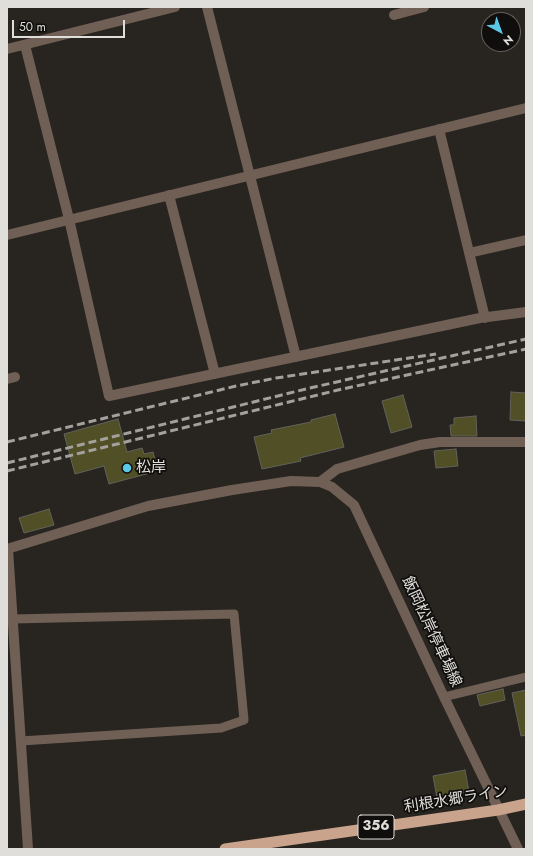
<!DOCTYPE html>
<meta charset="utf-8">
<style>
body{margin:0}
#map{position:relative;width:533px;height:856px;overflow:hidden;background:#282520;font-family:Jost,sans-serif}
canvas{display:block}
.frame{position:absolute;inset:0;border:8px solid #e0dedb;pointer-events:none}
.north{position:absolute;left:481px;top:12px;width:40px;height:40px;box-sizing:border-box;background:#0f0e0c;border:1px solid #63615f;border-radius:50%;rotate:139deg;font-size:11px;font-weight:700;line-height:16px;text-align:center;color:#e0dedb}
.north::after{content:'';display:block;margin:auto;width:14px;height:18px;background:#5ac8e6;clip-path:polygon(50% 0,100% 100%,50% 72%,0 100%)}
.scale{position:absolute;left:12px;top:20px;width:113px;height:18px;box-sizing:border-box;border:2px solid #e0dedb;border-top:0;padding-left:5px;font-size:12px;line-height:14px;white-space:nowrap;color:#e0dedb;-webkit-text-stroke:3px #0f0e0c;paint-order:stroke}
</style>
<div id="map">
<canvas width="533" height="856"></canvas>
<div class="frame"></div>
<div class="north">N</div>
<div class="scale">50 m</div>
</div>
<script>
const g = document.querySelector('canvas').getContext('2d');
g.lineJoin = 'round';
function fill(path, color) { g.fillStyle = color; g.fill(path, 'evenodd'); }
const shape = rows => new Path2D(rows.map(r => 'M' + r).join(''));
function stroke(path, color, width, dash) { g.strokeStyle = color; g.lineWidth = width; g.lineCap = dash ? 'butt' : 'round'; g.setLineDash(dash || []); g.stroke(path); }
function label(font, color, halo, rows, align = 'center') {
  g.font = font + ' Jost,"Noto Sans JP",sans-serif'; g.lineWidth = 3.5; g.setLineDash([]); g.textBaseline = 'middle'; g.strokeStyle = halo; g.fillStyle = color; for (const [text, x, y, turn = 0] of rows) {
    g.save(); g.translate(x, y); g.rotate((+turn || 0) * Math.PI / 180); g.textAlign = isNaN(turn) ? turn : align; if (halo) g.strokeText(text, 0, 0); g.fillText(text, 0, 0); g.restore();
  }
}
const building = shape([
 [511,392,526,393,526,421,510,420,511,392],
 [403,395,412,427,391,433,382,401,403,395],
 [335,414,344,447,300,458,301,461,262,469,254,437,272,433,271,430,311,422,311,420,335,414],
 [476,416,477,436,451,436,450,425,454,425,454,418,476,416],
 [118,419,127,452,142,448,144,454,153,452,157,467,149,469,150,473,109,484,104,466,75,474,64,434,118,419],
 [456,449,458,466,436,468,434,451,456,449],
 [49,509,54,525,24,533,19,518,49,509],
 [503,689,505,700,480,706,477,695,503,689],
 [526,690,526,735,521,736,512,693,526,690],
 [465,770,469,792,437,798,433,776,465,770]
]);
fill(building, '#504f26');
stroke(building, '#62625c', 1);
stroke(shape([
 [13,619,234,614,244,720,221,728,21,741],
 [444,697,526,677]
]), '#705f55', 9);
stroke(shape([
 [207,7,296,357],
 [394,15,424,7],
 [25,45,69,219,109,396,480,318,526,312],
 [439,129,485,318],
 [169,195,215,374],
 [7,235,526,108],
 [469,253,526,240],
 [7,379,15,377],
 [320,482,337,469,420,445,440,442,526,442],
 [7,549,148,506,232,490,291,481,320,482,332,487,354,505,444,697,518,849],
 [8,549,28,849]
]), '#705f55', 10);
stroke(shape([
 [7,49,175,7]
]), '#705f55', 10);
stroke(shape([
 [225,849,498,810,526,804]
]), '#caa38c', 11);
stroke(shape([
 [7,442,236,386,276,378,436,354],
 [7,463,310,388,526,339],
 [7,471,338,390,526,349]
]), '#a3a19d', 3, [8, 4]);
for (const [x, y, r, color] of [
 [127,468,5,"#5ac8e6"]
]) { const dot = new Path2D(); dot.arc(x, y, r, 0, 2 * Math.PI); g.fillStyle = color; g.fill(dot); stroke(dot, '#0f0e0c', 1.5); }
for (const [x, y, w] of [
 [376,827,36]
]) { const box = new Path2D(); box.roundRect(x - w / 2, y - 12, w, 24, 3); g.fillStyle = '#0f0e0c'; g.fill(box); stroke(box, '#e0dedb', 1); }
label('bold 14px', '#e0dedb', null, [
 ["356",376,827]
]);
label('15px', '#e0dedb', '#0f0e0c', [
 ["松岸",136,468]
], 'left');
label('15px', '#e0dedb', '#0f0e0c', [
 ["飯岡松岸停車場線",431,632,65],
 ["利根水郷ライン",456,800,-9]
]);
</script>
